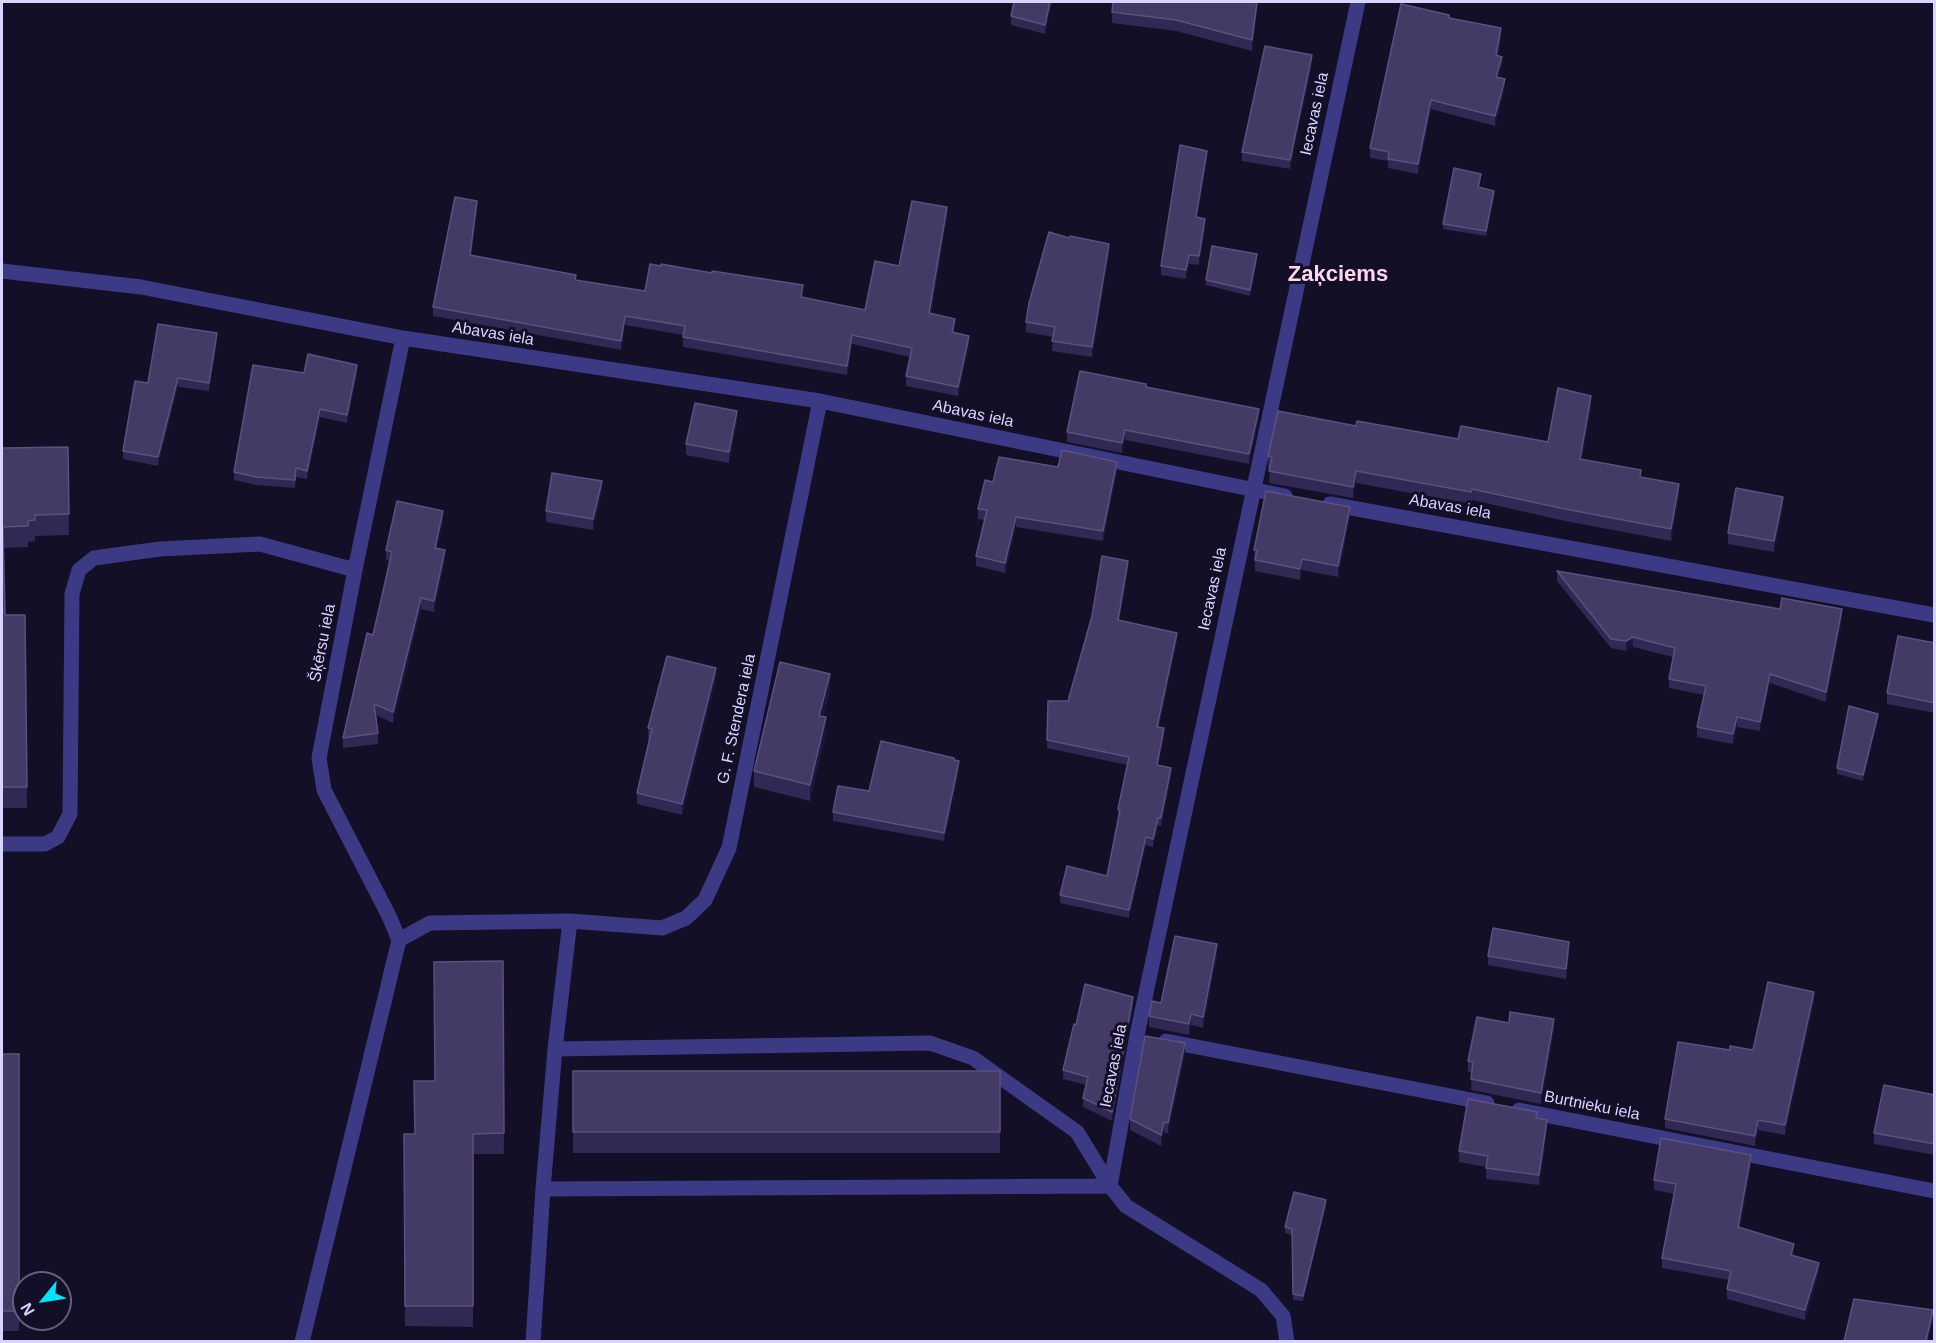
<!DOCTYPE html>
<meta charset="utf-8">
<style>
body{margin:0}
#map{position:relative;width:1936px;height:1343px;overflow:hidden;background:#130f26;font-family:Arial,sans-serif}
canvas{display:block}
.frame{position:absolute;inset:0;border:3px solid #d9d4ff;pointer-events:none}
.north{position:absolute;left:12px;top:1271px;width:60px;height:60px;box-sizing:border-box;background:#130f26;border:2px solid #625e7d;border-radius:50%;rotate:240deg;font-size:16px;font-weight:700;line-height:24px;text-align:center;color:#d9d4ff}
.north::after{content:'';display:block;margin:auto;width:21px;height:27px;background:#00e5ff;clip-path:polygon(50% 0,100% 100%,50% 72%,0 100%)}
</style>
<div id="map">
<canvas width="1936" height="1343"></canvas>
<div class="frame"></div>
<div class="north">N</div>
</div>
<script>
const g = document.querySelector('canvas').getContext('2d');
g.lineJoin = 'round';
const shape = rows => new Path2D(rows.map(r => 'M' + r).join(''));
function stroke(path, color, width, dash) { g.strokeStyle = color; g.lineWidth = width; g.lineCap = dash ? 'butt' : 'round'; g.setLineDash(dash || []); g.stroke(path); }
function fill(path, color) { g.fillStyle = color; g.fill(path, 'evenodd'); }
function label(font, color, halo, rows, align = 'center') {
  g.font = font + ' Arial,sans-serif'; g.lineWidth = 6; g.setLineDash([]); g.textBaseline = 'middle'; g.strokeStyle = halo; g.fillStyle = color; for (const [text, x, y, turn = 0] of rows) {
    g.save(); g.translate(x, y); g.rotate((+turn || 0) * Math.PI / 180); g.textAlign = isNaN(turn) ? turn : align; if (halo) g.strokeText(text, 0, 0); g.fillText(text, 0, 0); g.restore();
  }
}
stroke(shape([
 [2,271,141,287,403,338,820,401,1285,496],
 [1330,504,1934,615],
 [2,844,45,844,58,837,70,814,72,594,79,570,94,558,160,549,260,544,355,570],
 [570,921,662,928,686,918,705,900,729,848,820,401],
 [399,940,389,916,324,790,319,758,355,570,403,338],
 [1166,1041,1487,1103],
 [555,1049,930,1043,973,1058,1077,1132,1110,1186,1126,1206,1261,1290,1283,1316,1287,1342],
 [1519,1110,1934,1191],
 [543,1189,1110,1186,1137,1035,1358,2],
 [302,1342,399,940,430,923,570,921,555,1049,543,1189,533,1342]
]), '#3d3a85', 15);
fill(shape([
 [1014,2,1052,2,1045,34,1011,25,1011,16],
 [1113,2,1258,2,1252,51,1176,31,1112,23,1112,12],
 [1449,18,1501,37,1498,56,1502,66,1499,77,1505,88,1495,126,1431,109,1418,174,1388,168,1388,161,1370,158,1370,148],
 [1312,64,1290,169,1242,161,1242,152],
 [1207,160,1197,217,1205,228,1199,265,1189,264,1186,279,1161,275,1161,266],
 [1481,180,1479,187,1494,196,1486,236,1443,229,1443,224],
 [477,210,471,256,576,281,645,291,803,294,802,298,865,310,899,266,947,216,931,314,955,328,954,333,969,345,958,396,906,386,906,376,910,357,852,344,847,375,683,347,683,335,625,325,621,350,433,316,433,307],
 [1109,254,1092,357,1052,351,1053,337,1026,332,1026,322],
 [1257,260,1250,296,1206,285,1206,280],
 [217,342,209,391,178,387,158,466,123,459,123,451,148,383],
 [304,373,357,373,347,423,320,417,307,479,296,477,295,488,256,485,234,480,234,472],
 [1146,388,1259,419,1249,464,1125,440,1122,453,1067,442,1067,432],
 [1591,407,1582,459,1641,477,1679,496,1671,541,1565,521,1472,500,1471,504,1356,483,1353,498,1269,483,1270,468,1268,468,1268,456,1356,426,1458,439,1548,442],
 [737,422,729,463,686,455,686,444],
 [68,447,69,535,35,536,35,541,28,542,28,547,4,548,5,615,25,615,27,808,2,808,2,448],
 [1058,467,1117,472,1103,541,1016,527,1005,573,976,566,976,556,984,520,978,519,978,509],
 [602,492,593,530,546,522,546,511],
 [1783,508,1774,552,1728,544,1728,533],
 [1350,518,1338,577,1302,570,1300,580,1255,571,1254,550],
 [443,522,437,548,445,560,434,612,421,609,393,723,376,715,378,733,378,744,343,748,343,738,373,635,389,561,386,560,386,550],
 [1128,569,1119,621,1177,641,1159,727,1164,736,1158,765,1171,776,1161,826,1158,826,1153,847,1146,845,1129,918,1060,903,1060,895,1107,876,1119,818,1118,817,1118,809,1127,765,1047,748,1048,701,1068,701],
 [1557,571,1780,609,1842,619,1826,702,1770,683,1760,731,1737,727,1733,744,1697,737,1697,727,1704,695,1669,688,1669,679,1673,657,1633,647,1626,651,1611,648,1557,581],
 [1935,643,1935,713,1887,704,1887,693],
 [716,679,682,815,637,804,637,793,650,740,648,739,648,728],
 [830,690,823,717,826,733,810,801,754,787,754,771],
 [1878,720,1863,781,1837,774,1837,768],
 [959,770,944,841,833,821,833,812,869,791],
 [1569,951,1566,979,1488,965,1488,956],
 [1217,955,1203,1028,1191,1025,1189,1035,1149,1027,1149,1016,1161,1003],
 [503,961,504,1154,473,1154,473,1327,405,1326,404,1134,415,1134],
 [1814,1002,1785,1135,1758,1130,1755,1146,1665,1128,1665,1119,1730,1050,1753,1050],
 [1133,1006,1112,1121,1083,1107,1083,1098,1086,1085,1063,1079,1063,1070,1076,1025],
 [1509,1023,1554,1030,1541,1104,1471,1090,1472,1072,1468,1072,1468,1061],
 [2,1054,19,1054,19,1331,2,1331],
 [1185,1054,1168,1134,1164,1132,1161,1146,1130,1130,1130,1119],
 [573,1071,1000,1071,1000,1153,573,1153],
 [1935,1095,1935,1155,1874,1144,1874,1133],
 [1537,1118,1547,1131,1539,1185,1486,1179,1486,1167,1459,1162,1459,1151],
 [1751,1165,1740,1228,1794,1254,1793,1256,1819,1272,1805,1320,1727,1299,1727,1289,1729,1280,1662,1268,1662,1258,1675,1194,1654,1190,1654,1180],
 [1326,1206,1303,1301,1293,1300,1292,1235,1285,1233,1285,1227]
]), '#312854');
fill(shape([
 [1050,2,1052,2,1045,34,1045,25],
 [1257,2,1258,2,1252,51,1252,40],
 [1501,28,1501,37,1496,65,1496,55],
 [1312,55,1312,64,1290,169,1290,160],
 [1502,57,1502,66,1496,86,1496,77],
 [1505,79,1505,88,1495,126,1495,116],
 [1431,100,1431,109,1418,174,1418,164],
 [1207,151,1207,160,1196,226,1196,217],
 [1494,191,1494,196,1486,236,1486,231],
 [477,201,477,210,470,265,470,255],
 [947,207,947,216,929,323,929,313],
 [1205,219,1205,228,1199,265,1199,256],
 [1109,244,1109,254,1092,357,1092,347],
 [1257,254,1257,260,1250,296,1250,290],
 [1189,255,1189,264,1186,279,1186,270],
 [625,316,625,325,621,350,621,341],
 [955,319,955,328,952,342,952,332],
 [217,333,217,342,209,391,209,383],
 [852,335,852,344,847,375,847,366],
 [969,336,969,345,958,396,958,387],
 [357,365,357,373,347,423,347,415],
 [178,378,178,387,158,466,158,457],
 [1591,396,1591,407,1580,471,1580,459],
 [320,409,320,417,307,479,307,471],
 [1259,409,1259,419,1249,464,1249,454],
 [737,411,737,422,729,463,729,452],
 [1125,430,1125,440,1122,453,1122,443],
 [1117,462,1117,472,1103,541,1103,531],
 [1356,471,1356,483,1353,498,1353,487],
 [602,481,602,492,593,530,593,519],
 [1679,484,1679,496,1671,541,1671,529],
 [1783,497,1783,508,1774,552,1774,541],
 [1350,507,1350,518,1338,577,1338,566],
 [443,511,443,522,435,558,435,548],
 [1016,517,1016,527,1005,573,1005,563],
 [445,550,445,560,434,612,434,601],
 [1302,559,1302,570,1300,580,1300,569],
 [1128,561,1128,569,1118,628,1118,620],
 [421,598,421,609,393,723,393,712],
 [1842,609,1842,619,1826,702,1826,692],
 [1177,633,1177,641,1157,735,1157,727],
 [1633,637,1633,647,1626,651,1626,641],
 [716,668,716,679,682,815,682,804],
 [830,674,830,690,819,732,819,716],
 [1770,674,1770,683,1760,731,1760,722],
 [1878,714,1878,720,1863,781,1863,775],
 [826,717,826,733,810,801,810,785],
 [1737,717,1737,727,1733,744,1733,734],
 [1164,728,1164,736,1157,773,1157,765],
 [959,761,959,770,944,841,944,833],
 [1171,768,1171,776,1161,826,1161,818],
 [1158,818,1158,826,1153,847,1153,839],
 [1146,837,1146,845,1129,918,1129,910],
 [1569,942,1569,951,1566,979,1566,969],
 [1217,944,1217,955,1203,1028,1203,1017],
 [1814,992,1814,1002,1785,1135,1785,1125],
 [1133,997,1133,1006,1112,1121,1112,1112],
 [1191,1014,1191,1025,1189,1035,1189,1024],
 [1554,1019,1554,1030,1541,1104,1541,1093],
 [1185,1043,1185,1054,1168,1134,1168,1123],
 [1547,1120,1547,1131,1539,1185,1539,1175],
 [1758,1120,1758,1130,1755,1146,1755,1136],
 [1164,1122,1164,1132,1161,1146,1161,1135],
 [1751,1155,1751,1165,1738,1237,1738,1227],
 [1326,1200,1326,1206,1303,1301,1303,1296],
 [1819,1263,1819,1272,1805,1320,1805,1310],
 [1933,1310,1933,1320,1928,1341,1926,1341]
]), '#1d163a');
const building = shape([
 [1014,2,1050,2,1045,25,1011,16,1014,2],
 [1113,2,1257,2,1252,40,1176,20,1112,12,1113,2],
 [1401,4,1449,15,1449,18,1501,28,1496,55,1502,57,1496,77,1505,79,1495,116,1431,100,1418,164,1388,159,1389,152,1370,148,1401,4],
 [1265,46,1312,55,1290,160,1242,152,1265,46],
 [1180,145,1207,151,1196,217,1205,219,1199,256,1189,255,1186,270,1161,266,1180,145],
 [1454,168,1481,174,1478,187,1494,191,1486,231,1443,224,1454,168],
 [455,197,477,201,470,255,576,275,575,280,645,291,650,264,661,266,661,264,712,273,712,271,803,285,801,297,865,310,875,261,899,266,912,201,947,207,929,313,955,319,952,332,969,336,958,387,906,376,912,348,852,335,847,366,683,337,685,326,625,316,621,341,433,307,455,197],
 [1049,232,1069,238,1070,236,1109,244,1092,347,1052,341,1055,327,1026,322,1029,303,1049,232],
 [1212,246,1257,254,1250,290,1206,280,1212,246],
 [158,324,217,333,209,383,178,378,158,457,123,451,135,381,148,383,158,324],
 [308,354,357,365,347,415,320,409,307,471,296,468,295,480,256,477,234,472,253,365,304,373,308,354],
 [1080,371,1146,384,1146,387,1259,409,1249,454,1125,430,1122,443,1067,432,1080,371],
 [1558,388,1591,396,1580,459,1641,470,1640,477,1679,484,1671,529,1565,509,1472,489,1471,492,1356,471,1353,487,1269,471,1272,457,1268,456,1278,411,1356,426,1357,421,1458,439,1461,426,1548,442,1558,388],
 [695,403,737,411,729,452,686,444,695,403],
 [68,447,69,514,35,515,35,520,28,521,28,526,3,527,5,615,25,615,27,787,2,787,2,448,68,447],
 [1062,450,1117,462,1103,531,1016,517,1005,563,976,556,987,510,978,509,985,480,993,482,999,457,1058,467,1062,450],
 [552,473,602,481,593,519,546,511,552,473],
 [1736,488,1783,497,1774,541,1728,533,1736,488],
 [1266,491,1350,507,1338,566,1302,559,1300,569,1255,560,1257,550,1254,550,1266,491],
 [397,501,443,511,435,548,445,550,434,601,421,598,393,712,374,704,378,733,343,738,367,633,373,635,392,552,386,550,397,501],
 [1102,556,1128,561,1118,620,1177,633,1157,727,1164,728,1157,765,1171,768,1161,818,1158,818,1153,839,1146,837,1129,910,1060,895,1067,866,1107,876,1120,810,1118,809,1129,757,1047,740,1048,701,1068,701,1092,616,1102,556],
 [1557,571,1780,609,1782,598,1842,609,1826,692,1770,674,1760,722,1737,717,1733,734,1697,727,1706,686,1669,679,1675,648,1633,637,1626,641,1611,639,1557,571],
 [1898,636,1935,643,1935,703,1887,693,1898,636],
 [667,656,716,668,682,804,637,793,652,729,648,728,667,656],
 [780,662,830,674,819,716,826,717,810,785,754,771,780,662],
 [1849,706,1878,714,1863,775,1837,768,1849,706],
 [881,741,954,758,954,760,959,761,944,833,833,812,838,786,869,791,881,741],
 [1493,928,1569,942,1566,969,1488,956,1493,928],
 [1175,936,1217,944,1203,1017,1191,1014,1189,1024,1149,1016,1152,1001,1161,1003,1175,936],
 [503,961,504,1133,473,1134,473,1306,405,1306,404,1134,415,1134,414,1081,435,1081,434,962,503,961],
 [1768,982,1814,992,1785,1125,1758,1120,1755,1136,1665,1119,1678,1042,1730,1050,1730,1046,1753,1050,1768,982],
 [1085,984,1133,997,1112,1112,1083,1098,1088,1077,1063,1070,1074,1024,1076,1025,1085,984],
 [1510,1012,1554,1019,1541,1093,1471,1079,1473,1062,1468,1061,1477,1017,1509,1023,1510,1012],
 [1145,1036,1185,1043,1168,1123,1164,1122,1161,1135,1130,1119,1145,1036],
 [2,1054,19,1054,19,1311,2,1311,2,1054],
 [573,1071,1000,1071,1000,1132,573,1132,573,1071],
 [1884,1085,1935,1095,1935,1144,1874,1133,1884,1085],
 [1468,1099,1537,1112,1536,1118,1547,1120,1539,1175,1486,1168,1488,1156,1459,1151,1468,1099],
 [1661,1138,1751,1155,1738,1227,1794,1244,1791,1255,1819,1263,1805,1310,1727,1289,1731,1271,1662,1258,1676,1184,1654,1180,1661,1138],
 [1294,1192,1326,1200,1303,1296,1293,1294,1292,1229,1285,1227,1294,1192],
 [1854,1299,1933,1310,1926,1341,1844,1341,1854,1299]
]);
fill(building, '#433a66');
stroke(building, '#5a527e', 1.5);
label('16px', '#d9d4ff', '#130f26', [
 ["Iecavas iela",1315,114,-78],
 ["Abavas iela",493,334,9],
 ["Abavas iela",973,414,12],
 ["Abavas iela",1450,507,10],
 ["Iecavas iela",1213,589,-78],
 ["Šķērsu iela",323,643,-79],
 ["G. F. Stendera iela",737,719,-78],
 ["Iecavas iela",1114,1066,-79],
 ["Burtnieku iela",1592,1106,11]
]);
label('bold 22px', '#ffd6f0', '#130f26', [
 ["Zaķciems",1338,275]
]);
</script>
